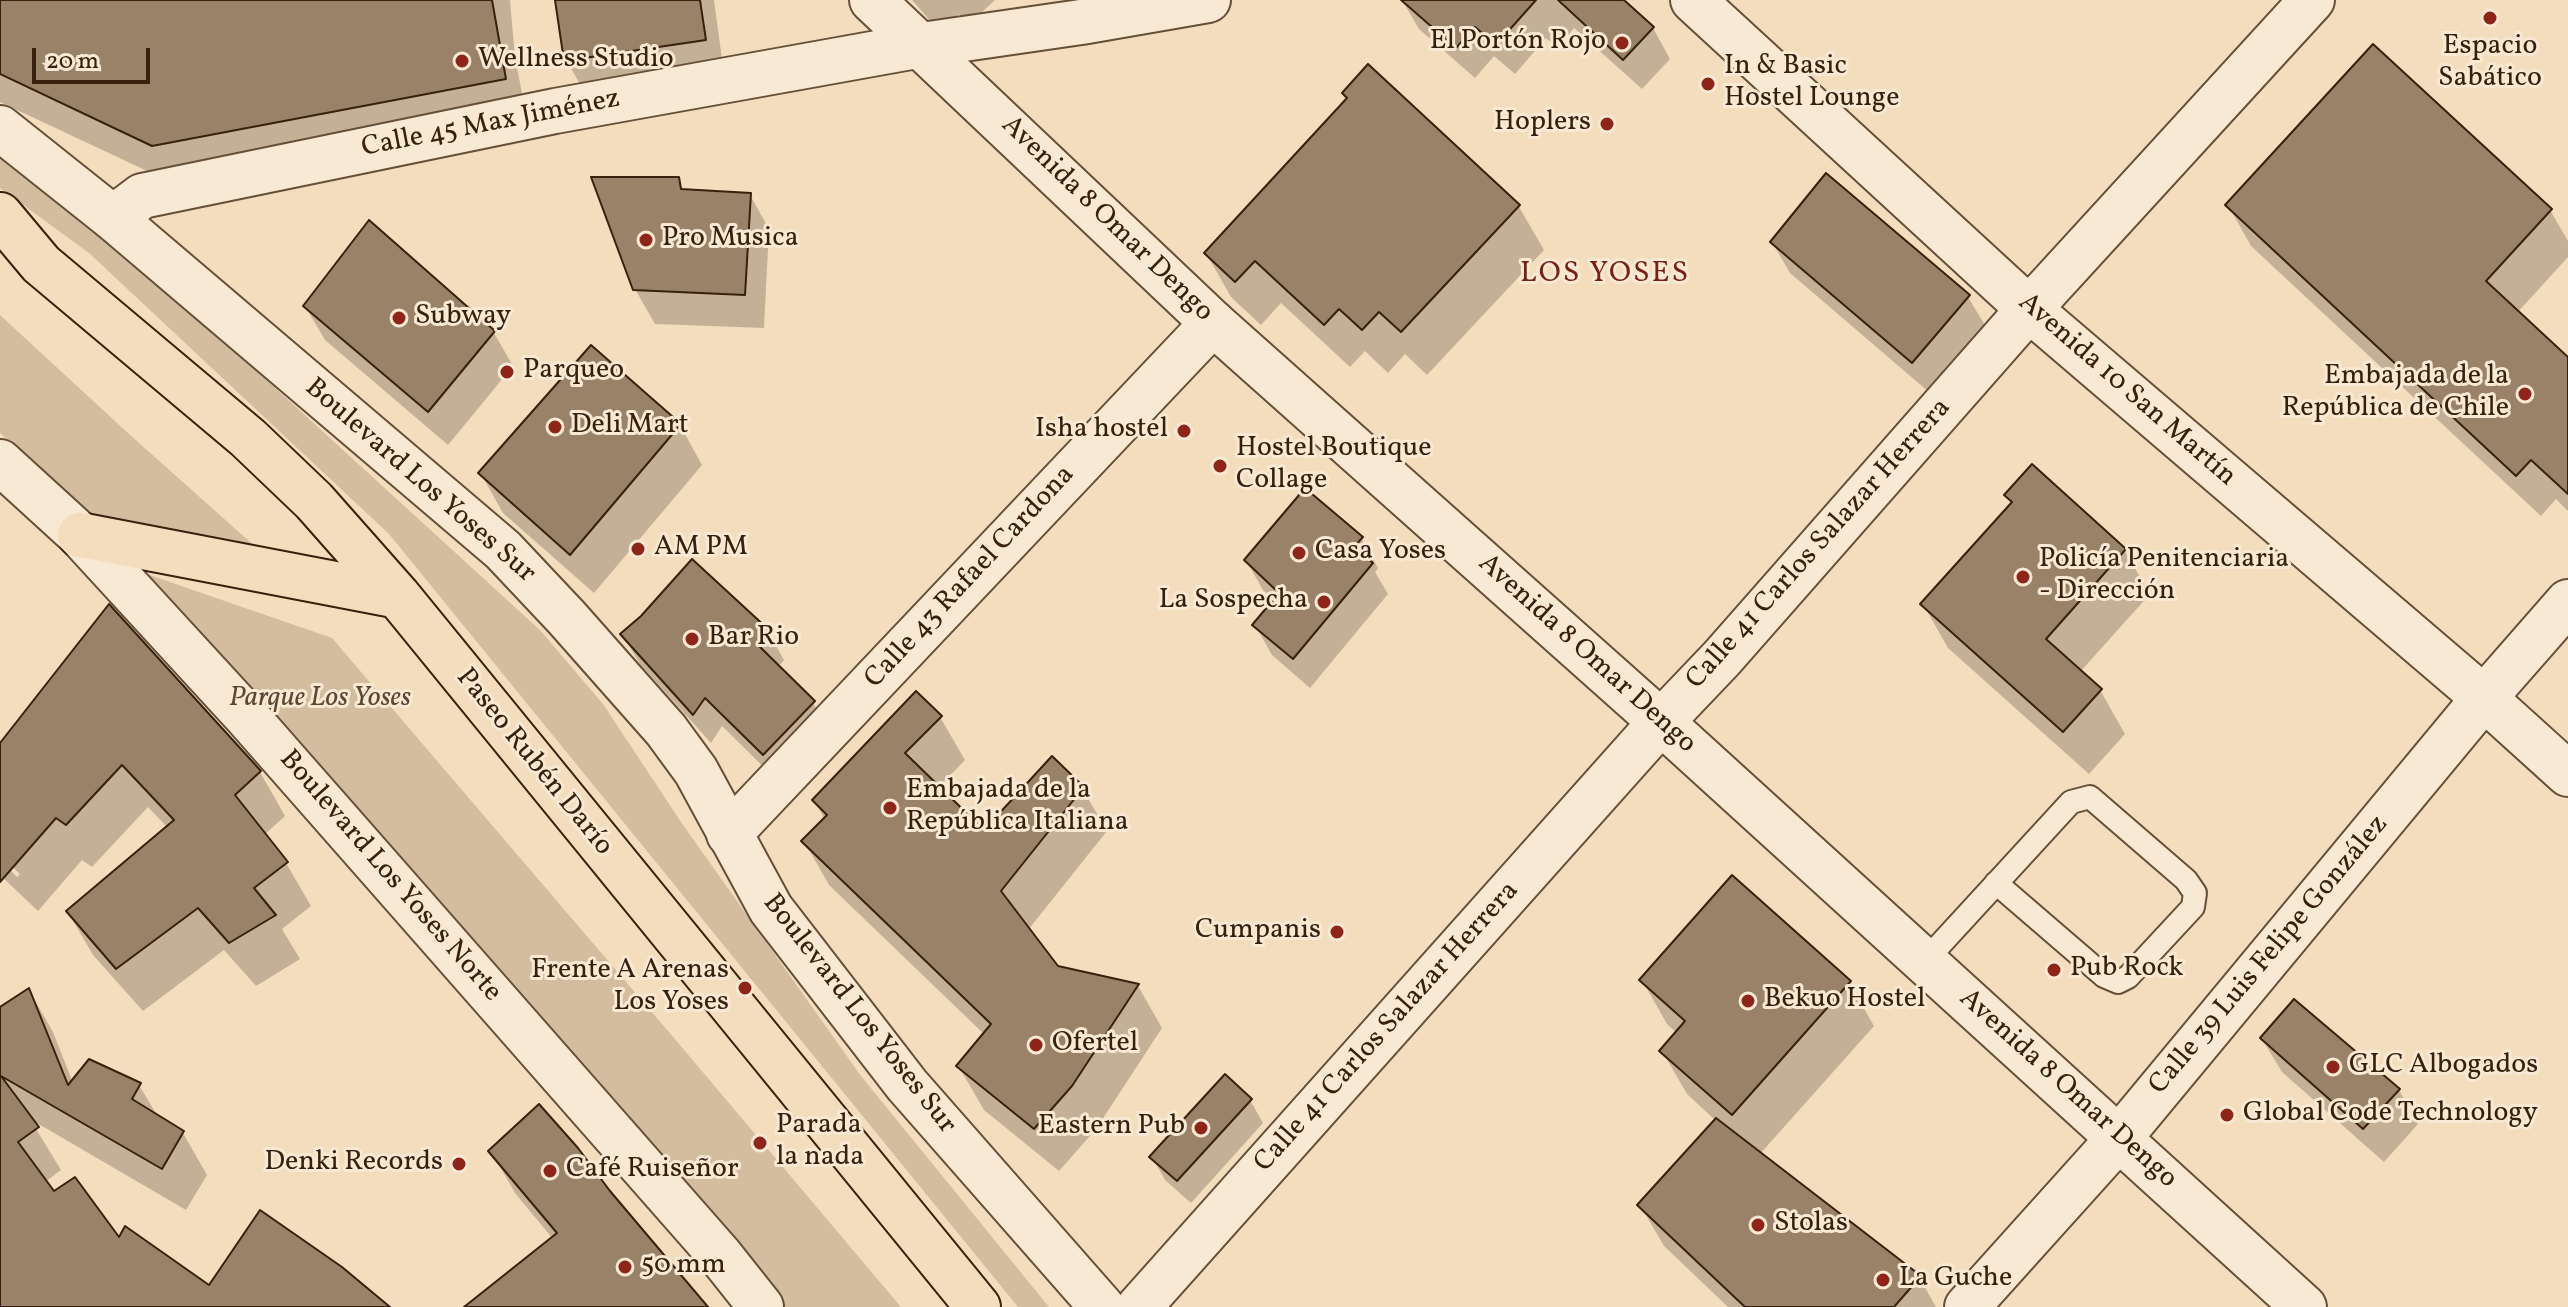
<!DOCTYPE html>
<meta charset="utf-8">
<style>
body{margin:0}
#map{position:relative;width:2568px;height:1307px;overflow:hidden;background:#f4ddbd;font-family:Vollkorn,serif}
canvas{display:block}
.scale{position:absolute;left:32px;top:48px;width:118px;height:36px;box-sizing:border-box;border:4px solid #37200c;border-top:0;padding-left:10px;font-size:24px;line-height:28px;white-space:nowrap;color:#37200c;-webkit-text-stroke:6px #f8e9d4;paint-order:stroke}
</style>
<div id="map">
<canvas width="2568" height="1307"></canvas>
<div class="scale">20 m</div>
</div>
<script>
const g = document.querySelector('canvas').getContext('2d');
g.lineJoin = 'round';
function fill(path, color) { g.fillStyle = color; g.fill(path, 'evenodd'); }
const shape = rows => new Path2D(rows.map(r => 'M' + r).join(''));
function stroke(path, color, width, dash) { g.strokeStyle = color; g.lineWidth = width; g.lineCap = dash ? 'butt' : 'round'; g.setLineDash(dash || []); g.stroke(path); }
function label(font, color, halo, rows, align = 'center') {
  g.font = font + ' Vollkorn,serif'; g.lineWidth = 6; g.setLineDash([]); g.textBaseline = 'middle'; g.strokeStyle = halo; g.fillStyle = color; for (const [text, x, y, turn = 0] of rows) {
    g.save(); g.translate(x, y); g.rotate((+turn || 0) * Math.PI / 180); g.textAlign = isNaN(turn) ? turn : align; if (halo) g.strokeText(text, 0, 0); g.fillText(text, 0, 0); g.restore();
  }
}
fill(shape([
 [0,152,100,228,540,630,603,704,681,822,861,1076,1049,1307,1018,1307,389,534,89,253,0,188],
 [0,315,129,434,277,566,86,512,0,433],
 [141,572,332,638,680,1045,901,1307,781,1307]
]), '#d4bd9f');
fill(shape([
 [0,0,510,0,515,57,527,119,177,185,0,102],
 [557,0,714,0,724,74,586,94,566,60],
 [912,0,995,0,969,24,959,14,939,31],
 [1402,0,1621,0,1653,28,1670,59,1642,89,1574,28,1558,48,1546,38,1515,74,1494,56,1475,78,1419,29],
 [1368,67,1519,207,1544,250,1427,375,1405,354,1388,373,1365,351,1350,367,1281,303,1261,325,1231,297,1206,253,1348,99],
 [678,179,684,191,750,195,769,229,764,328,655,324,635,289],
 [2228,205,2550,210,2568,241,2568,257,2517,313,2568,360,2568,511,2556,499,2541,516,2251,246],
 [1772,242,1968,297,1986,327,1930,393,1790,273],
 [305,306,494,333,513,366,448,445,325,340],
 [680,425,702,465,594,593,503,513,481,474],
 [2007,495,2124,550,2150,594,2080,672,2100,690,2125,734,2089,774,1948,648,1923,604,2012,504],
 [1361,538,1378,568,1375,572,1388,594,1310,688,1272,655,1255,625,1275,601,1263,590,1246,560],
 [767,630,784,660,778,667,813,703,831,732,781,784,722,726,711,743,640,664,622,634],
 [940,717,965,760,938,788,984,833,1082,788,1107,831,1028,930,1057,967,1138,986,1162,1028,1096,1129,1059,1171,984,1110,959,1067,985,1035,829,885,804,841,825,820,814,800],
 [0,746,260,772,285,816,264,835,286,863,311,906,282,929,300,959,256,986,224,950,143,1011,93,955,68,912,168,828,148,807,92,867,82,860,38,911,0,875,0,860,17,877,20,874,0,855],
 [1642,980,1849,982,1874,1026,1760,1154,1919,1277,1936,1307,1728,1307,1664,1246,1640,1205,1716,1121,1687,1094,1662,1051,1677,1033,1667,1024],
 [29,990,53,1032,73,1083,139,1085,158,1117,183,1133,207,1175,186,1210,30,1119,61,1170,45,1182,53,1194,119,1241,210,1288,387,1307,0,1307,0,1009],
 [2262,1039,2399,1090,2418,1124,2384,1162,2282,1072],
 [1250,1100,1263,1123,1191,1203,1165,1180,1152,1157],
 [491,1151,705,1307,471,1307,553,1239,515,1193]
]), '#0003');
const building = shape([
 [0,0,492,0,506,79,152,146,0,74,0,0],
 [555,0,700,0,706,40,564,61,555,0],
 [1401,0,1536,0,1496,45,1475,27,1456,48,1401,0],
 [1558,0,1624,0,1654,27,1623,60,1558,0],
 [2373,44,2552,209,2486,281,2568,357,2568,494,2531,460,2516,476,2225,205,2373,44],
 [1368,64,1520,205,1401,332,1379,312,1362,330,1339,309,1324,325,1255,261,1235,282,1204,253,1347,98,1342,93,1368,64],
 [1826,173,1970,295,1912,363,1770,242,1826,173],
 [591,177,679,177,681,189,751,193,745,295,633,290,591,177],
 [369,220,495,331,428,412,303,306,369,220],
 [591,345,681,424,570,555,478,473,591,345],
 [2032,464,2126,549,2046,639,2102,689,2063,732,1920,604,2012,502,2004,495,2032,464],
 [1305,488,1363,537,1354,547,1373,563,1293,659,1252,625,1279,593,1244,560,1305,488],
 [692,559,768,629,756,643,815,701,763,755,705,698,693,715,620,634,641,616,692,559],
 [109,604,261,771,235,795,288,862,254,888,276,915,229,943,198,908,116,969,66,911,174,820,122,765,66,825,56,818,0,882,0,743,109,604],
 [916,691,942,716,905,753,984,830,1052,756,1084,787,1001,891,1058,966,1139,984,1072,1086,1034,1129,956,1066,991,1024,801,841,827,815,812,800,916,691],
 [1732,875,1851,981,1732,1115,1659,1051,1685,1021,1639,980,1732,875],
 [29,988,68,1085,89,1059,141,1083,132,1099,184,1131,162,1169,1,1076,39,1127,18,1142,54,1191,75,1177,119,1237,125,1226,209,1285,260,1210,342,1267,390,1307,0,1307,0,1007,29,988],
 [2294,999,2400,1089,2363,1129,2260,1038,2294,999],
 [1225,1074,1252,1099,1177,1181,1149,1157,1225,1074],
 [539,1104,578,1148,610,1191,708,1307,464,1307,557,1233,488,1151,539,1104],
 [1716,1118,1921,1276,1894,1307,1745,1307,1637,1205,1716,1118]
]);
fill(building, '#998268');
stroke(building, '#37200c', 2);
const service = shape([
 [1925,961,2071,802,2090,797,2186,880,2195,893,2193,907,2128,977,2118,982,2104,976,1996,883]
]);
const minor = shape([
 [113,218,142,196,555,111,922,45,1081,22,1208,0],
 [0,462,80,535,248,718,719,1254,761,1307],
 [729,834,1213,323],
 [1967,1307,2120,1137,2484,698,2568,602]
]);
const tertiary = shape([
 [872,0,1213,323,1661,722,2304,1307],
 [1693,0,2029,309,2484,698,2568,774],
 [0,128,113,218,503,550,567,618,666,730,696,771,771,909,907,1085,1102,1307],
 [1139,1307,1661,722,1722,658,2029,309,2312,0]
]);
const trunk = shape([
 [0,215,41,264,248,438,314,501,398,596,978,1307],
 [80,535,398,596]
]);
stroke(service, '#664f38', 26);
stroke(minor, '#664f38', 48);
stroke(tertiary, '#664f38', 48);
stroke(trunk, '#37200c', 48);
stroke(service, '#f8e9d4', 22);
stroke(minor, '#f8e9d4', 44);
stroke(tertiary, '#f8e9d4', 44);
stroke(trunk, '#f4ddbd', 44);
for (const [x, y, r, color] of [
 [2490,18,8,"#8f2418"],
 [1622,43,8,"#8f2418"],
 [462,61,8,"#8f2418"],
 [1708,84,8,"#8f2418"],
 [1607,124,8,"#8f2418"],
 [646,240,8,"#8f2418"],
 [399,318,8,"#8f2418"],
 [507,372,8,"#8f2418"],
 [2525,394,8,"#8f2418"],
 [555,427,8,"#8f2418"],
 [1184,431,8,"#8f2418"],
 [1220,466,8,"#8f2418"],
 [638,549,8,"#8f2418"],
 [1299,553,8,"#8f2418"],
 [2023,577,8,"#8f2418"],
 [1324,602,8,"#8f2418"],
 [692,639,8,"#8f2418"],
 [890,808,8,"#8f2418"],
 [1337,932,8,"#8f2418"],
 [2054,970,8,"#8f2418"],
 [745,988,8,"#8f2418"],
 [1748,1001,8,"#8f2418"],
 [1036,1045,8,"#8f2418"],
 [2333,1067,8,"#8f2418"],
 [2227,1115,8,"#8f2418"],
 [1201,1128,8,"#8f2418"],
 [760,1143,8,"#8f2418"],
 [459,1164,8,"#8f2418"],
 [550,1171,8,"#8f2418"],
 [1758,1225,8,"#8f2418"],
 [625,1267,8,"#8f2418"],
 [1883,1280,8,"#8f2418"]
]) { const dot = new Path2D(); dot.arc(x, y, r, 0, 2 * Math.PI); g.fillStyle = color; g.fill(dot); stroke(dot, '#f8e9d4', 3); }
label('28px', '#37200c', '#f8e9d4', [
 ["El Portón Rojo",1606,43,"right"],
 ["Espacio",2490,48,"center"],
 ["Sabático",2490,80,"center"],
 ["Wellness Studio",478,61],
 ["In & Basic",1724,68],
 ["Hostel Lounge",1724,100],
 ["Hoplers",1591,124,"right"],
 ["Pro Musica",662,240],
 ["Subway",415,318],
 ["Parqueo",523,372],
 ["Embajada de la",2509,378,"right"],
 ["República de Chile",2509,410,"right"],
 ["Deli Mart",571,427],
 ["Isha hostel",1168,431,"right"],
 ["Hostel Boutique",1236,450],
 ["Collage",1236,482],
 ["AM PM",654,549],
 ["Casa Yoses",1315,553],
 ["Policía Penitenciaria",2039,561],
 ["- Dirección",2039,593],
 ["La Sospecha",1308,602,"right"],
 ["Bar Rio",708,639],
 ["Embajada de la",906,792],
 ["República Italiana",906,824],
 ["Cumpanis",1321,932,"right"],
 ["Pub Rock",2070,970],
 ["Frente A Arenas",729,972,"right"],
 ["Los Yoses",729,1004,"right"],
 ["Bekuo Hostel",1764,1001],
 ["Ofertel",1052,1045],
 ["GLC Albogados",2349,1067],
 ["Global Code Technology",2243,1115],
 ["Parada",776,1127],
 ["la nada",776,1159],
 ["Eastern Pub",1185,1128,"right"],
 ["Denki Records",443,1164,"right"],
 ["Café Ruiseñor",566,1171],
 ["Stolas",1774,1225],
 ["50 mm",641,1267],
 ["La Guche",1899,1280]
], 'left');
label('28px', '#37200c', '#f8e9d4', [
 ["Calle 45 Max Jiménez",491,125,-11],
 ["Avenida 8 Omar Dengo",1106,220,44],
 ["Avenida 10 San Martín",2126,391,41],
 ["Boulevard Los Yoses Sur",419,482,41],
 ["Calle 41 Carlos Salazar Herrera",1820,545,-48],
 ["Calle 43 Rafael Cardona",971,578,-47],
 ["Avenida 8 Omar Dengo",1586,655,42],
 ["Paseo Rubén Darío",533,763,51],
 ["Boulevard Los Yoses Norte",389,877,49],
 ["Calle 39 Luis Felipe González",2270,956,-50],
 ["Boulevard Los Yoses Sur",858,1015,52],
 ["Calle 41 Carlos Salazar Herrera",1388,1028,-48],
 ["Avenida 8 Omar Dengo",2067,1090,42]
]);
label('italic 28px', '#5e4731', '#f8e9d4', [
 ["Parque Los Yoses",320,700]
]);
g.letterSpacing = '2px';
label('30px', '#7a1f14', '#f8e9d4', [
 ["LOS YOSES",1605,275]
]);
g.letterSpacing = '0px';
</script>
